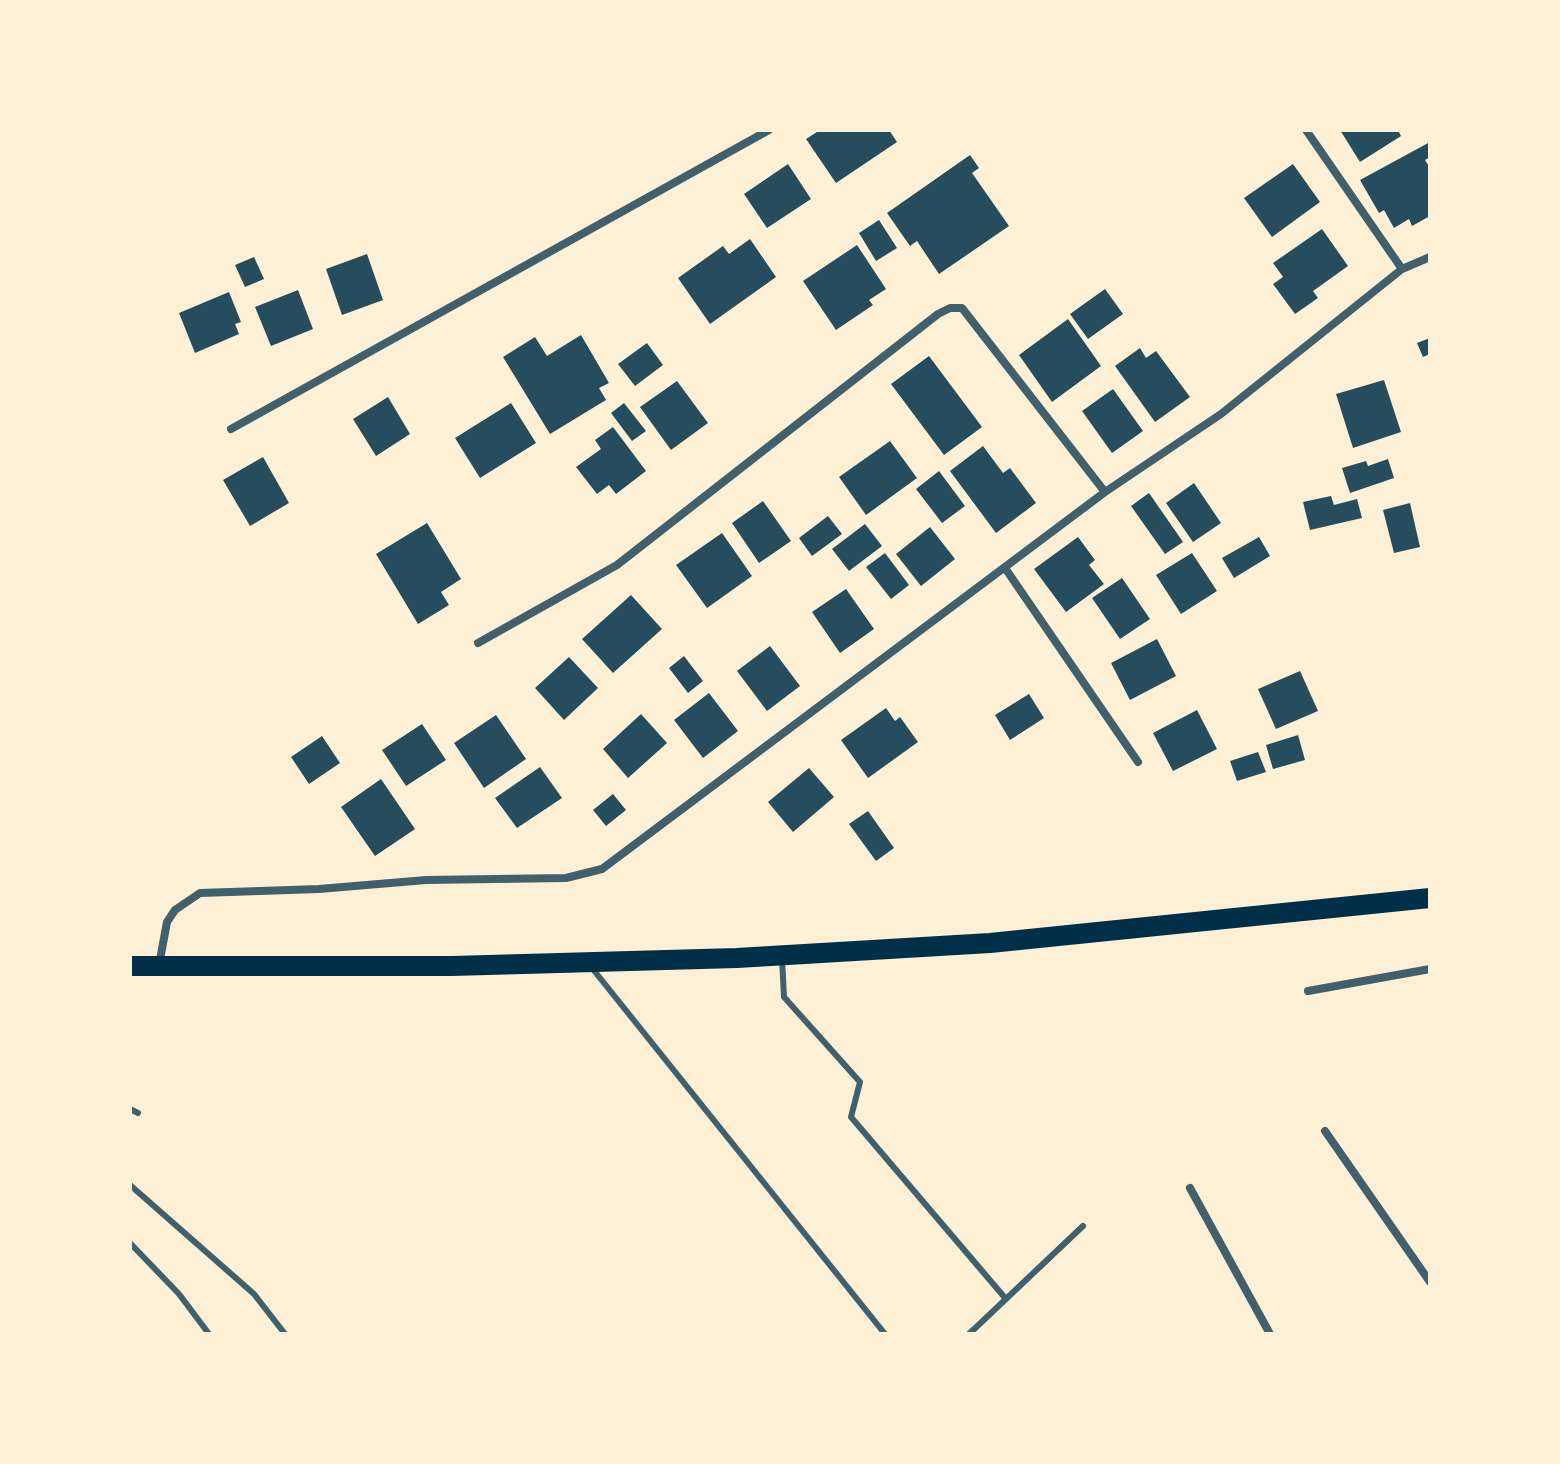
<!DOCTYPE html>
<style>
body{margin:0}
#map{position:relative;width:1560px;height:1464px;overflow:hidden;background:#fdf0d5;font-family:"Alegreya Sans",sans-serif}
canvas{display:block}
.frame{position:absolute;inset:0;border:132px solid #fdf0d5;pointer-events:none}
</style>
<div id="map">
<canvas width="1560" height="1464"></canvas>
<div class="frame"></div>
</div>
<script>
const g = document.querySelector('canvas').getContext('2d');
g.lineJoin = 'round';
function fill(path, color) { g.fillStyle = color; g.fill(path, 'evenodd'); }
const shape = rows => new Path2D(rows.map(r => 'M' + r).join(''));
function stroke(path, color, width, dash) { g.strokeStyle = color; g.lineWidth = width; g.lineCap = dash ? 'butt' : 'round'; g.setLineDash(dash || []); g.stroke(path); }
fill(shape([
 [820,130,889,130,897,142,836,183,806,139],
 [1340,130,1398,130,1401,136,1360,162],
 [1430,142,1430,157,1425,160,1430,168,1430,216,1412,226,1409,219,1394,228,1384,210,1379,213,1360,180],
 [970,155,979,168,972,173,1009,226,939,274,917,241,910,246,887,213],
 [788,164,811,199,767,228,744,194],
 [1293,164,1320,202,1272,237,1244,198],
 [879,220,897,248,876,261,859,233],
 [1322,229,1348,266,1313,291,1318,298,1295,314,1273,284,1283,277,1273,263],
 [750,239,776,277,710,324,678,278,723,246,729,254],
 [857,245,886,289,869,300,873,305,836,330,803,281],
 [367,254,383,300,342,315,326,269],
 [254,257,264,279,245,287,235,265],
 [1105,289,1123,314,1088,339,1070,314],
 [298,290,313,329,271,346,255,307],
 [229,292,241,322,235,324,239,334,195,353,179,313],
 [1068,319,1101,366,1052,402,1019,355],
 [581,335,609,383,599,388,606,400,550,434,503,357,535,337,547,356],
 [1430,338,1430,354,1423,357,1417,343],
 [647,343,663,365,635,386,618,364],
 [1140,348,1146,358,1156,351,1190,397,1155,422,1115,366],
 [929,356,982,427,944,455,891,384],
 [1384,380,1401,432,1353,448,1336,394],
 [677,381,708,423,671,450,640,407],
 [1113,389,1143,431,1112,453,1082,411],
 [388,397,410,434,376,456,353,419],
 [511,403,536,443,480,478,455,438],
 [624,403,646,431,632,441,611,413],
 [613,427,646,471,616,494,609,485,597,494,576,467,601,449,595,440],
 [890,441,917,478,866,515,839,477],
 [983,446,1003,473,1010,468,1036,503,996,533,950,471],
 [263,457,289,503,250,526,223,480],
 [1388,459,1394,478,1350,493,1342,468,1366,461,1368,466],
 [939,471,965,506,942,523,916,489],
 [1194,483,1221,523,1193,542,1166,503],
 [1149,493,1183,542,1165,554,1131,506],
 [1331,496,1334,505,1357,499,1362,518,1310,530,1303,502],
 [763,501,791,541,759,563,732,523],
 [1410,503,1420,547,1394,553,1383,510],
 [828,516,842,534,812,556,799,538],
 [427,523,461,579,441,592,449,605,418,624,376,554],
 [865,524,882,546,849,571,832,549],
 [930,527,955,559,921,586,896,554],
 [722,533,752,576,707,608,676,565],
 [1078,537,1095,560,1089,565,1104,584,1066,612,1034,569],
 [1259,537,1270,556,1234,578,1222,558],
 [885,553,909,585,891,599,866,567],
 [1192,553,1217,591,1181,614,1156,575],
 [1122,578,1150,619,1120,639,1092,598],
 [846,589,874,629,840,653,812,612],
 [631,595,662,629,613,673,582,639],
 [1157,639,1176,676,1130,700,1111,663],
 [770,646,800,686,767,711,737,671],
 [684,656,703,681,688,693,669,668],
 [569,657,598,688,564,720,535,688],
 [1300,671,1318,711,1276,729,1258,689],
 [709,693,738,731,703,758,674,720],
 [1029,694,1044,718,1010,740,995,715],
 [886,708,895,721,900,717,918,742,868,778,841,740],
 [1197,710,1217,749,1173,771,1153,733],
 [641,714,667,743,628,778,603,749],
 [496,715,526,759,484,788,454,743],
 [422,724,446,760,406,786,382,750],
 [1298,735,1305,760,1273,769,1266,745],
 [322,736,340,763,309,784,291,757],
 [1258,752,1266,772,1237,781,1230,761],
 [540,767,562,798,517,828,495,798],
 [809,768,834,797,793,832,768,802],
 [381,779,415,829,375,856,341,807],
 [613,794,626,810,606,826,593,810],
 [868,811,894,848,876,861,849,824]
]), '#264d5e');
stroke(shape([
 [782,958,784,997,860,1082,851,1117,1006,1299],
 [592,968,885,1334],
 [130,1109,138,1113],
 [130,1185,254,1294,285,1334],
 [130,1243,179,1294,209,1334],
 [969,1334,1083,1226]
]), '#3f606c', 6);
stroke(shape([
 [1306,130,1402,269],
 [231,429,769,130],
 [1005,568,1138,762],
 [478,643,617,565,938,314,950,308,962,308,1105,492],
 [159,965,167,922,175,910,200,893,319,889,426,880,566,878,602,869,1105,492,1221,414,1402,269,1430,257],
 [1308,991,1430,969],
 [1325,1131,1430,1282],
 [1190,1188,1270,1334]
]), '#3f606c', 8);
stroke(shape([
 [130,966,452,966,737,958,990,943,1430,898]
]), '#003049', 20);
</script>
